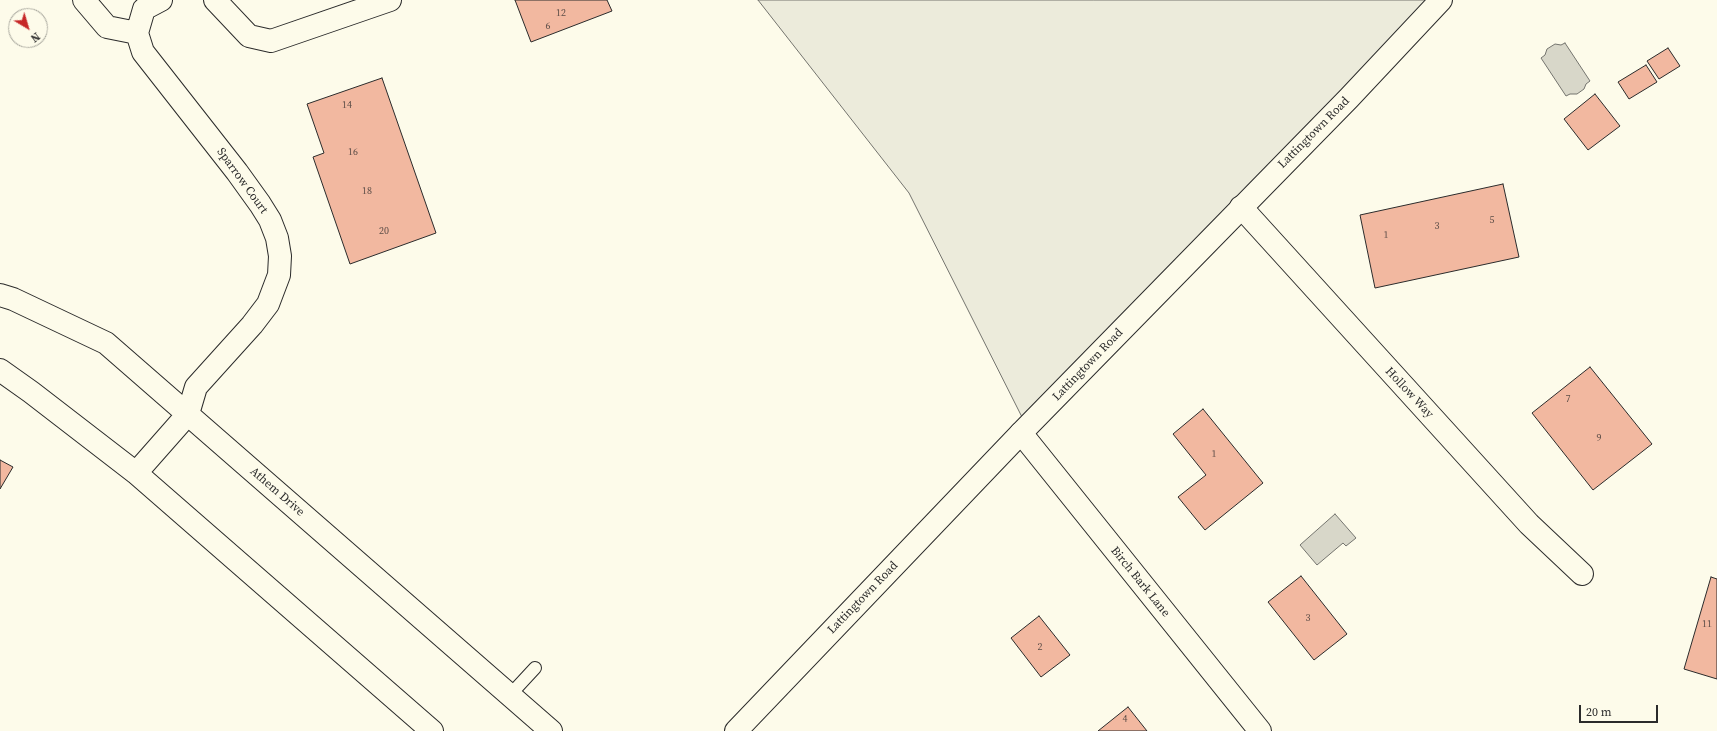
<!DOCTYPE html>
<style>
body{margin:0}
#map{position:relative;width:1717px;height:731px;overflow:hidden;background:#fdfbea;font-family:"Source Serif 4",serif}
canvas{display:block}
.north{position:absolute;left:8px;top:8px;width:40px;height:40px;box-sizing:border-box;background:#fdfbea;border:1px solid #a9a89e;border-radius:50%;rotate:142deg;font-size:11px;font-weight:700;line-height:16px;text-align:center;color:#2b2b2b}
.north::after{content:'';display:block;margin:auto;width:14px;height:18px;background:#c62828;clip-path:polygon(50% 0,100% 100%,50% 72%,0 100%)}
.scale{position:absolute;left:1579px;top:705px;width:79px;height:18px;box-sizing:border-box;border:2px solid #2b2b2b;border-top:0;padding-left:5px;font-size:12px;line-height:14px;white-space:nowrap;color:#2b2b2b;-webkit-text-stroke:3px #fdfbea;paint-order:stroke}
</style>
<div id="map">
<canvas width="1717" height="731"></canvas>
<div class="north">N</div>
<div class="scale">20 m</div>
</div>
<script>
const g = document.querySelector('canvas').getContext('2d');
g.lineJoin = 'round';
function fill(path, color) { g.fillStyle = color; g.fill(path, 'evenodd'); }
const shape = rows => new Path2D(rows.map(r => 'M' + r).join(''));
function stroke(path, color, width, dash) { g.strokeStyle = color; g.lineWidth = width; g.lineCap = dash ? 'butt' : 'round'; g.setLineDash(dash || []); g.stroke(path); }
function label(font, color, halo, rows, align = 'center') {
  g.font = font + ' "Source Serif 4",serif'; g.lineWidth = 3; g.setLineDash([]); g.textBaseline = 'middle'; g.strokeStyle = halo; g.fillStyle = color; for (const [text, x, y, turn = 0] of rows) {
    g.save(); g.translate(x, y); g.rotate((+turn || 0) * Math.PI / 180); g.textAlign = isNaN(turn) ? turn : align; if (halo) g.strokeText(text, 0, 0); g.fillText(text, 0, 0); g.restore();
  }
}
const green = shape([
 [758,0,1430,0,1026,425,909,193,758,0]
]);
fill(green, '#ecebdb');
stroke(green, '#74746e', 1);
const water = shape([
 [1565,43,1590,81,1586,84,1584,89,1577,94,1570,94,1566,96,1541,58,1545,55,1547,49,1555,44,1561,45,1565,43],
 [1335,514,1356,538,1346,546,1343,543,1317,565,1300,545,1335,514]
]);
fill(water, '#d8d7c9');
stroke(water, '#74746e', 1);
const building = shape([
 [515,0,607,0,612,11,531,42,515,0],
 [1668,48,1680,66,1659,79,1647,61,1668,48],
 [1646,65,1657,82,1629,99,1618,82,1646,65],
 [382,78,436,233,350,264,313,157,324,153,307,104,382,78],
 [1595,94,1620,126,1588,150,1564,119,1595,94],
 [1503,184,1519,257,1375,288,1360,215,1503,184],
 [1590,367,1652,444,1593,490,1532,413,1590,367],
 [1203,409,1263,483,1205,530,1178,497,1206,475,1173,434,1203,409],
 [0,460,13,467,0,489,0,460],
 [1301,576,1347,634,1314,660,1268,602,1301,576],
 [1711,577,1717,579,1717,679,1684,669,1711,577],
 [1039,616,1070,655,1041,677,1011,638,1039,616],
 [1128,707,1147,731,1098,731,1128,707]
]);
fill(building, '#f2b8a0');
stroke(building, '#2b2b2b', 1);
const lane = shape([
 [510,695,535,668]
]);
const street = shape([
 [84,0,107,27,137,33],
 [215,0,249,36,271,41,390,0],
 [1241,207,1529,524,1582,574],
 [0,295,13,299,106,343,551,731],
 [0,370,31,392,136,473,432,731],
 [1021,433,1260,731],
 [136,473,188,414,196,387,252,325,268,304,279,275,280,256,277,238,270,220,260,204,237,172,143,52,137,33,144,9,161,0]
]);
const secondary = shape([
 [736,731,1021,433,1349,98,1441,0]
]);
stroke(lane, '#2b2b2b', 14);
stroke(street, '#2b2b2b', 24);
stroke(secondary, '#2b2b2b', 24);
stroke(lane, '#fdfbea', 12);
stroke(street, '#fdfbea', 22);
stroke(secondary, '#fdfbea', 22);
label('10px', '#5d4e48', null, [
 ["12",561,13],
 ["6",548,26],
 ["14",347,105],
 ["16",353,152],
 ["18",367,191],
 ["5",1492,220],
 ["3",1437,226],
 ["20",384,231],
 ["1",1386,235],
 ["7",1568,399],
 ["9",1599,438],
 ["1",1214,454],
 ["3",1308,618],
 ["11",1707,624],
 ["2",1040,647],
 ["4",1125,719]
]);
label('12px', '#2b2b2b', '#fdfbea', [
 ["Lattingtown Road",1314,133,-45],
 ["Sparrow Court",242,181,54],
 ["Lattingtown Road",1088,365,-46],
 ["Hollow Way",1409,393,47],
 ["Athem Drive",277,492,41],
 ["Birch Bark Lane",1140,582,51],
 ["Lattingtown Road",863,598,-46]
]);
</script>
